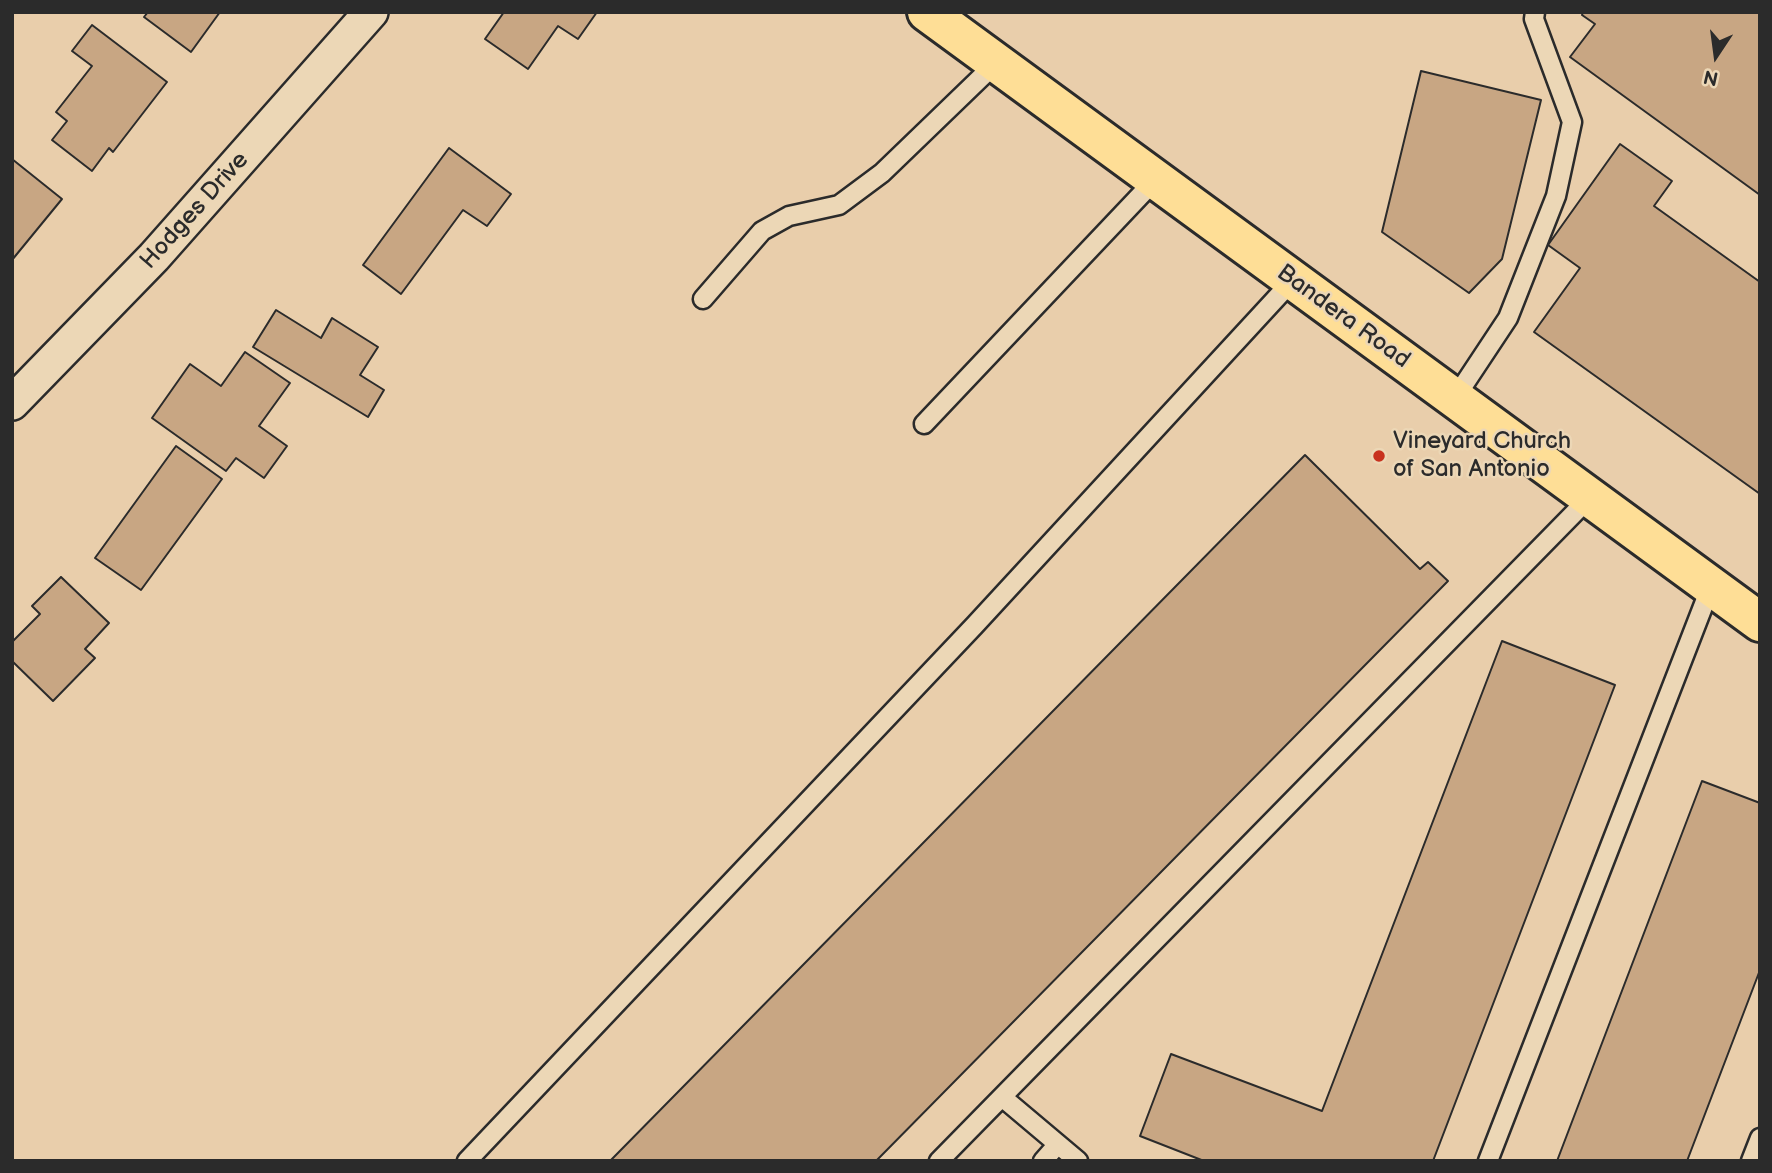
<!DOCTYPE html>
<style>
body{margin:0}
#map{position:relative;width:1772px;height:1173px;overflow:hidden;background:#e9ceab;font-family:"Balsamiq Sans",sans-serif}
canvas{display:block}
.frame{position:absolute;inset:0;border:14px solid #2b2b2b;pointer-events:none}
.north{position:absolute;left:1681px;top:21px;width:70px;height:70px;-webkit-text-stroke:5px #ecd7b6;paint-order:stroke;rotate:193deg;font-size:19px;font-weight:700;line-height:28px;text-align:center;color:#2b2b2b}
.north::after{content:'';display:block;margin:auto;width:24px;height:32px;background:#2b2b2b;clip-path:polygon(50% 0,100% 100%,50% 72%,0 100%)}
</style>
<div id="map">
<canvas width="1772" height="1173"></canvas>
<div class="frame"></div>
<div class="north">N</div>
</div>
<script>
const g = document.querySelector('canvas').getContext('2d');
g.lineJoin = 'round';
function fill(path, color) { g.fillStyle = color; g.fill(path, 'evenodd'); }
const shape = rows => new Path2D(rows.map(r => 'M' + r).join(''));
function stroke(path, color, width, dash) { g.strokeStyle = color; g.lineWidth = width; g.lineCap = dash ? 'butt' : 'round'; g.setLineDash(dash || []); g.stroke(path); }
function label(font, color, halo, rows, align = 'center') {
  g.font = font + ' "Balsamiq Sans",sans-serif'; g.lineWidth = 5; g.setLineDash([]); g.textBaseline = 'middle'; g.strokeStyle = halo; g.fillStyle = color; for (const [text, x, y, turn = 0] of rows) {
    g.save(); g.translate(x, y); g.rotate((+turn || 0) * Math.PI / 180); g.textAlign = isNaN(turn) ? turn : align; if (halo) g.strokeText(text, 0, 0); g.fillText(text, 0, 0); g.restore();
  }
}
const building = shape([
 [148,12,220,12,191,52,144,17,148,12],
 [504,12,597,12,578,39,558,26,528,69,485,39,504,12],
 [1583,12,1760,12,1760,195,1570,57,1595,24,1582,15,1583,12],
 [92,25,167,82,113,152,109,148,92,171,52,140,67,121,56,112,92,66,72,51,92,25],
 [1421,71,1541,100,1502,259,1469,293,1382,232,1421,71],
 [1620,144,1672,181,1654,206,1760,282,1760,494,1534,332,1580,268,1548,245,1620,144],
 [449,148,511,194,487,226,463,210,401,294,363,265,449,148],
 [12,159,62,199,12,260,12,159],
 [276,310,321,338,332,318,378,347,360,375,384,390,368,417,253,347,276,310],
 [245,352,290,383,259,426,287,446,264,478,236,458,226,471,152,418,190,364,221,386,245,352],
 [176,446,222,479,141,590,95,558,176,446],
 [1305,455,1420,569,1428,562,1448,581,876,1161,610,1161,1305,455],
 [61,577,109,623,85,649,95,658,53,701,12,661,12,642,40,614,32,606,61,577],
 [1502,641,1615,685,1433,1161,1204,1161,1140,1136,1171,1054,1322,1111,1502,641],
 [1702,781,1760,803,1760,970,1687,1161,1557,1161,1702,781]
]);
fill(building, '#c8a683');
stroke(building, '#2b2b2b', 2);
const lane = shape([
 [703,299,762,231,789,216,839,205,882,173,996,63],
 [1455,398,1508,318,1556,196,1572,122,1534,19,1535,12],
 [924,424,1155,180],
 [1002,1097,1078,1161],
 [467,1161,974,626,1293,280],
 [939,1161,1590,497],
 [1043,1161,1058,1144],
 [1488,1161,1711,586],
 [1751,1161,1760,1138]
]);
const street = shape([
 [12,403,154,257,371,12]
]);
const primary = shape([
 [927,12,1760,622]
]);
stroke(lane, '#2b2b2b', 23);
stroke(street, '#2b2b2b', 38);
stroke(primary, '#2b2b2b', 44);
stroke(lane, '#ecd7b6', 18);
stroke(street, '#ecd7b6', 33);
stroke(primary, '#fede96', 38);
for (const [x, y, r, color] of [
 [1379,456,7,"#c8321e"]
]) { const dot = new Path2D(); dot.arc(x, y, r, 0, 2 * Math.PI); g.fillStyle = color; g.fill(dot); stroke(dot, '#ecd7b6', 2.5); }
label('24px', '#2b2b2b', '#ecd7b6', [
 ["Hodges Drive",195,211,-48],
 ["Bandera Road",1343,317,36]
]);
label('24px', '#2b2b2b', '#ecd7b6', [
 ["Vineyard Church",1393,442],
 ["of San Antonio",1393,470]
], 'left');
</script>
